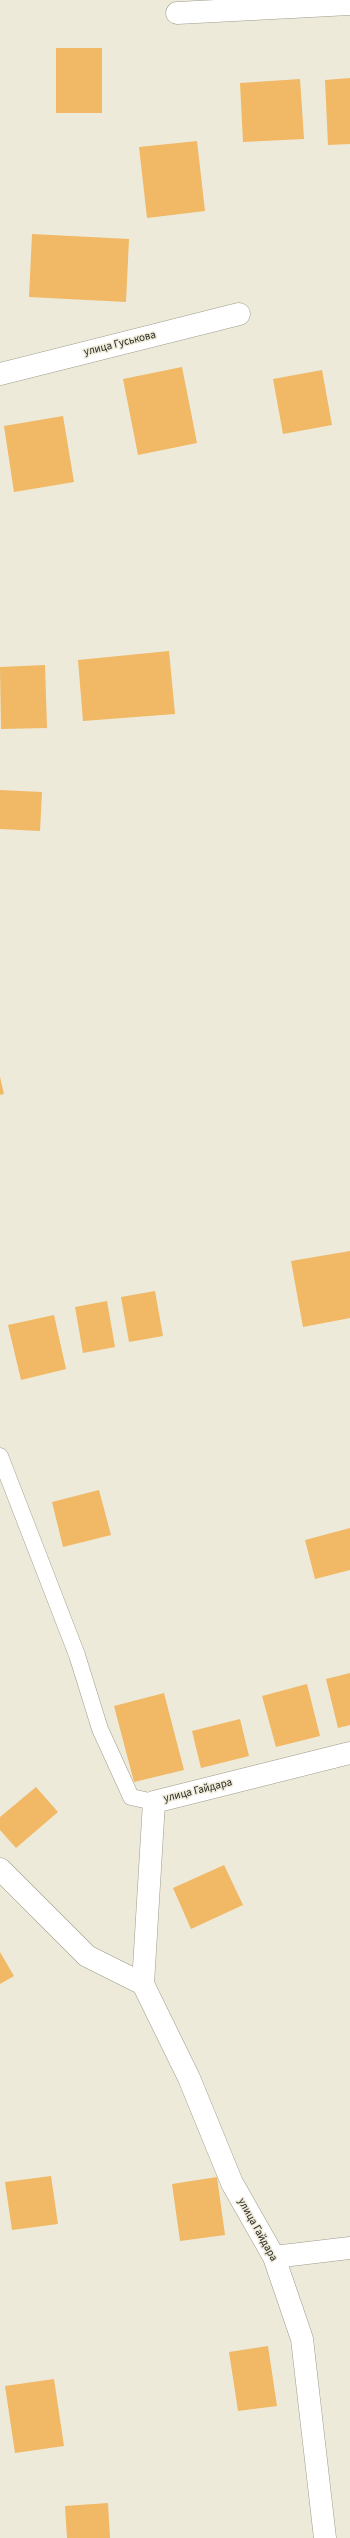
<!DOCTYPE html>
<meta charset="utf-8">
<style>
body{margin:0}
canvas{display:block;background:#edead9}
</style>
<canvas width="350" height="2538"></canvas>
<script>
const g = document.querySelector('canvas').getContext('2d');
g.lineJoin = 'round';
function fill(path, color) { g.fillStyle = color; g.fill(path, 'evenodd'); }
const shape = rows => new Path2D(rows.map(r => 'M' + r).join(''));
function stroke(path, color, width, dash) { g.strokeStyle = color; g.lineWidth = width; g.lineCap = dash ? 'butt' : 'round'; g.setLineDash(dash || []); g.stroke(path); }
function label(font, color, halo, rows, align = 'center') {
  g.font = font + ' "Source Sans 3",sans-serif'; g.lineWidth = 3; g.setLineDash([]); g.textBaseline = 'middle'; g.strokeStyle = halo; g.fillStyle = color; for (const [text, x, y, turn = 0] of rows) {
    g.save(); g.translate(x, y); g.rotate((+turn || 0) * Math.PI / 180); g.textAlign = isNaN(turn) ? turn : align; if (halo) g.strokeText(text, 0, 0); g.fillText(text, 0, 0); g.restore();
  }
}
fill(shape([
 [56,48,102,48,102,113,56,113],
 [350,78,350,144,328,145,325,80],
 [300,79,304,139,243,142,240,83],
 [197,141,205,211,147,218,139,147],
 [32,234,129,239,126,302,29,297],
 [182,367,197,443,138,455,123,379],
 [322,370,332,425,283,434,273,379],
 [63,416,74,482,14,492,4,426],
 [169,651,175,714,83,721,78,660],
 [45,665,47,728,1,729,0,667],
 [0,790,42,792,40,831,0,829],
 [0,1077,4,1094,0,1095],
 [350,1251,350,1318,303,1327,291,1261],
 [155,1291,163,1336,129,1342,121,1297],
 [107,1301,115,1347,83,1353,75,1307],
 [54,1315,66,1369,21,1380,8,1325],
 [99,1490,111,1535,63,1547,52,1502],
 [350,1528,350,1570,315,1579,305,1540],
 [350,1673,350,1725,338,1728,326,1679],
 [307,1684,320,1736,276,1747,262,1696],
 [164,1693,184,1770,134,1782,114,1706],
 [240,1719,249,1756,201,1768,192,1731],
 [36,1787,58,1812,16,1848,0,1830,0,1817],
 [224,1865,243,1905,191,1929,173,1888],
 [0,1952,14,1976,0,1984],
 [51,2176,58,2224,12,2230,5,2182],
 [217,2177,225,2235,180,2241,172,2184],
 [268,2346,277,2406,238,2411,229,2352],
 [54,2379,64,2446,15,2453,5,2386],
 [108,2503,110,2538,67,2538,65,2506]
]), '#f1b866');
const lane = shape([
 [0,1456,77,1655,100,1729,131,1797,154,1802]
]);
const street = shape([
 [177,13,350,4],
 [0,374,239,314],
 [0,1869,87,1956,143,1984],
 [274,2257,350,2248],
 [325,2538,302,2339,274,2257,232,2183,189,2078,143,1984,154,1802,350,1753]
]);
stroke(lane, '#9e9b8b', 17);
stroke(street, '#9e9b8b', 23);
stroke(lane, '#fff', 16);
stroke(street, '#fff', 22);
label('11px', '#2a2822', '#edead9', [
 ["улица Гуськова",120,344,-14],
 ["улица Гайдара",198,1791,-14],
 ["улица Гайдара",257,2230,61]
]);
</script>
